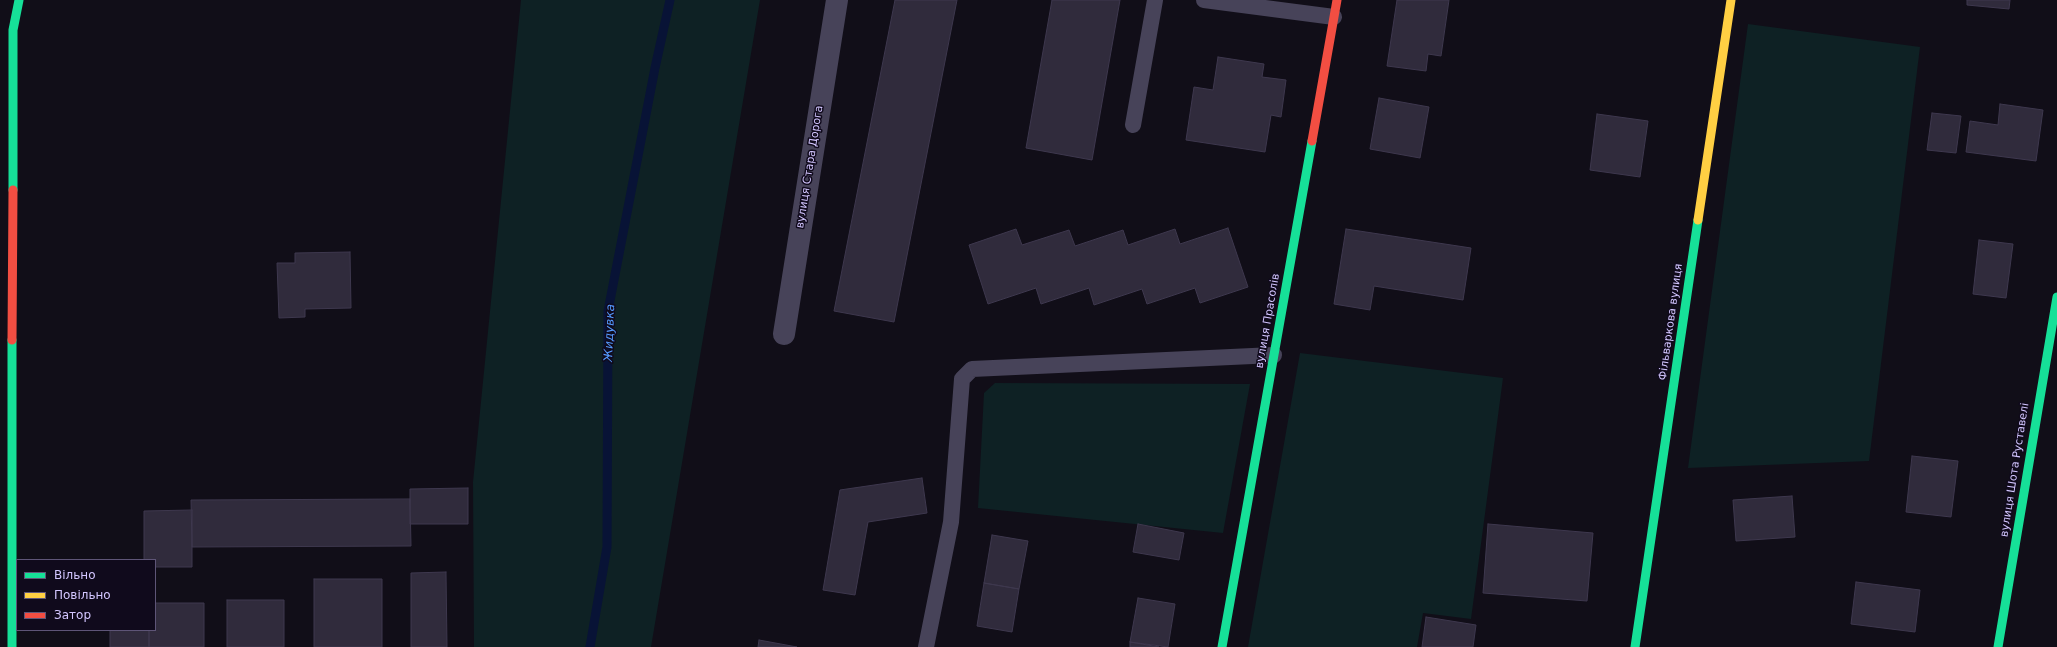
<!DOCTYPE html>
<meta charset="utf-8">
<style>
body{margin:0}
#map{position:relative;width:2057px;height:647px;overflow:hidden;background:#110e18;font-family:"DejaVu Sans",sans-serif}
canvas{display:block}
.legend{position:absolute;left:16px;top:559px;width:140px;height:72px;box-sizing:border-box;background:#100a1c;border:1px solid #5e5577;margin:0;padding:5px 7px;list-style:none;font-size:12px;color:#d3c6ff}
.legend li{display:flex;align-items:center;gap:8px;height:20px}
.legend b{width:20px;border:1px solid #5e5577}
</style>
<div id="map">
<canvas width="2057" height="647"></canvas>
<ul class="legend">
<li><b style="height:5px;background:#16e098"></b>Вільно</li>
<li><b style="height:5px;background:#ffcf43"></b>Повільно</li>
<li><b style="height:5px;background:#f24e42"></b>Затор</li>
</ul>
</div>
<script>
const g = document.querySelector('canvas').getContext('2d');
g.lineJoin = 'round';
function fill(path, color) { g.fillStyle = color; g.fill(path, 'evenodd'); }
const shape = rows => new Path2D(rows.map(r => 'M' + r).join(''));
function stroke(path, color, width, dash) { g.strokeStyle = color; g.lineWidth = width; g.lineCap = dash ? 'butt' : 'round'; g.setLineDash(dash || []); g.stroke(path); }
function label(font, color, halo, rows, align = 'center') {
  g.font = font + ' "DejaVu Sans",sans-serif'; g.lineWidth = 3; g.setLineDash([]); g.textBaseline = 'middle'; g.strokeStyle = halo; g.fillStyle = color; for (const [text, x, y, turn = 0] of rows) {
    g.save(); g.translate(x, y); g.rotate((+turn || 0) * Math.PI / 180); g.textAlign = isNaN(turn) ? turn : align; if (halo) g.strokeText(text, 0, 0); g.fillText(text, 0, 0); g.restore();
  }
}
fill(shape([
 [521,0,760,0,651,647,474,647,473,482],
 [1748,24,1920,47,1869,461,1688,468],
 [1300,353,1503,378,1471,619,1423,613,1417,647,1248,647],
 [995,383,1250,384,1223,533,978,508,984,393]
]), '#0e2124');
stroke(shape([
 [590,647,607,547,608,311,655,68,670,0]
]), '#081336', 9);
const building = shape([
 [895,0,957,0,894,322,834,311,895,0],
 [1052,0,1120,0,1092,160,1026,148,1052,0],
 [1397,0,1449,0,1441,56,1428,54,1426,71,1387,66,1397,0],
 [1967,0,2010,0,2009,9,1967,5,1967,0],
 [1218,57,1264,64,1262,77,1286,80,1281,117,1271,115,1265,152,1186,140,1194,87,1213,90,1218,57],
 [1379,98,1429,107,1420,158,1370,149,1379,98],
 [2000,104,2043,110,2036,161,1966,152,1970,121,1998,125,2000,104],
 [1932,113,1961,116,1956,153,1927,150,1932,113],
 [1597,114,1648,121,1640,177,1590,170,1597,114],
 [1228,228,1248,287,1200,303,1195,288,1147,304,1142,289,1094,305,1089,288,1041,304,1036,288,988,304,969,245,1016,229,1022,245,1069,230,1075,246,1123,230,1128,245,1175,229,1180,244,1228,228],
 [1346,229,1471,248,1463,300,1374,286,1370,310,1334,304,1346,229],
 [1979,240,2013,244,2006,298,1973,294,1979,240],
 [350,252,351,308,305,309,305,317,279,318,277,263,295,263,295,253,350,252],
 [1912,456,1958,461,1951,517,1906,512,1912,456],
 [922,478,927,513,868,522,855,595,823,590,840,490,922,478],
 [468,488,468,524,410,524,410,489,468,488],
 [1792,496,1795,537,1736,541,1733,500,1792,496],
 [410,499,411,546,192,547,191,500,410,499],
 [192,510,192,567,155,567,155,560,144,560,144,511,192,510],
 [1138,524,1184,533,1179,560,1133,552,1138,524],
 [1488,524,1593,533,1587,601,1483,593,1488,524],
 [992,535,1028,541,1019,589,984,583,992,535],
 [446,572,447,647,411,647,411,573,446,572],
 [314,579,382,579,382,647,314,647,314,579],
 [1856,582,1920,590,1915,632,1851,624,1856,582],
 [984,583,1019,589,1012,632,977,626,984,583],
 [1138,598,1175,604,1168,647,1130,642,1138,598],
 [227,600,284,600,284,647,227,647,227,600],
 [155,603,204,603,204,647,149,647,149,630,155,630,155,603],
 [1426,617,1476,625,1473,647,1422,647,1426,617],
 [110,630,149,630,149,647,110,647,110,630],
 [759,640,797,647,758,647,759,640],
 [1130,642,1159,647,1130,647,1130,642]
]);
fill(building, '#302b3c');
stroke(building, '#3e384e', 1);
stroke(shape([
 [1204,0,1334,17],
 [1133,125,1155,0],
 [926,647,951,522,962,379,972,369,1274,355]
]), '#474359', 16);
stroke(shape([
 [784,334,837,0]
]), '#474359', 22);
stroke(shape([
 [13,190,13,30,19,0],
 [12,647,12,340],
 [1222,647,1312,141],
 [1635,647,1698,220],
 [1998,647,2057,297]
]), '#16e098', 9);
stroke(shape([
 [1698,220,1731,0]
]), '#ffcf43', 9);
stroke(shape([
 [1312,141,1337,0],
 [12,340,13,190]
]), '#f24e42', 9);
label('11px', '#d3c6ff', '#100a1c', [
 ["вулиця Стара Дорога",810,167,-81],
 ["вулиця Прасолів",1268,321,-80],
 ["Фільваркова вулиця",1671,322,-82],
 ["вулиця Шота Руставелі",2015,470,-81]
]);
label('italic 12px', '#549bff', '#100a1c', [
 ["Жидувка",610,333,-88]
]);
</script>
